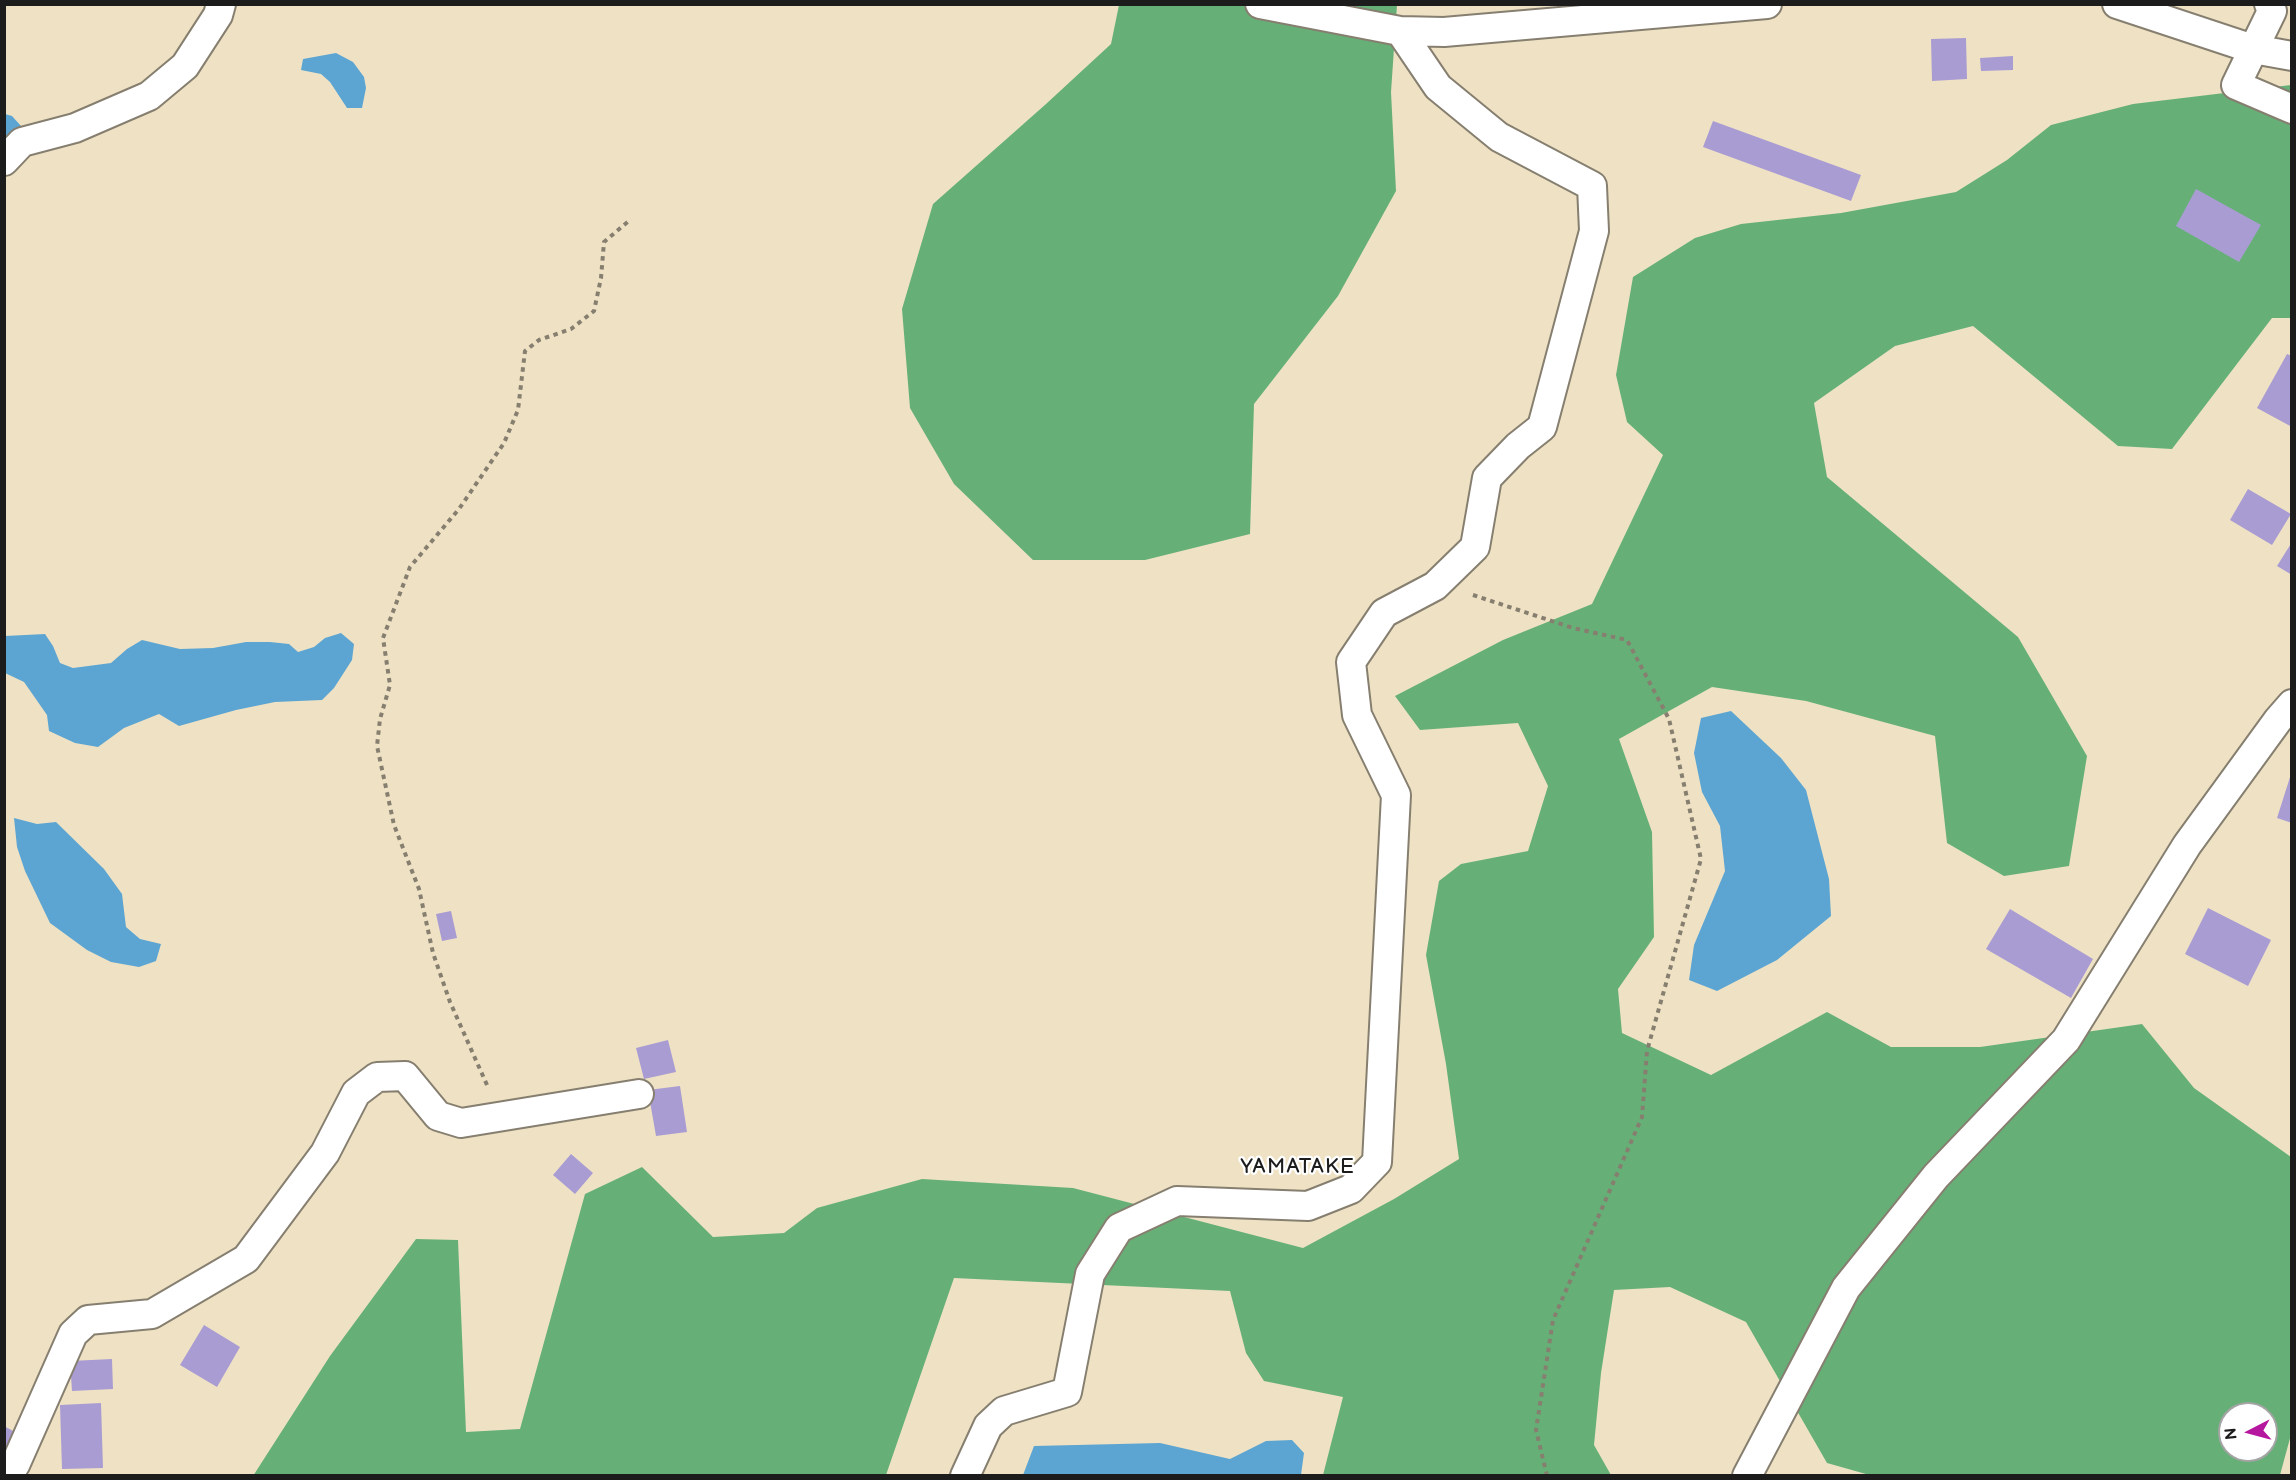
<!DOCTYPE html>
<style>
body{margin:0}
#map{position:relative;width:2296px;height:1480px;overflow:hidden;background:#efe2c4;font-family:"Balsamiq Sans",sans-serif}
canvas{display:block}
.frame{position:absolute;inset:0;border:6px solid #1c1c1c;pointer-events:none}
.north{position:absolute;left:2218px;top:1402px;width:60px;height:60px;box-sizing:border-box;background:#fff;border:2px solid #a4a4a4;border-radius:50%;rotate:264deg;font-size:16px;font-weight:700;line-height:24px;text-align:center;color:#1c1c1c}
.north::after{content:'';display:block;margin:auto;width:21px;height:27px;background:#b5179e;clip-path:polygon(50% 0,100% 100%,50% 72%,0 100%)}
</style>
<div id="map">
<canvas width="2296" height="1480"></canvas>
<div class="frame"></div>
<div class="north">N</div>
</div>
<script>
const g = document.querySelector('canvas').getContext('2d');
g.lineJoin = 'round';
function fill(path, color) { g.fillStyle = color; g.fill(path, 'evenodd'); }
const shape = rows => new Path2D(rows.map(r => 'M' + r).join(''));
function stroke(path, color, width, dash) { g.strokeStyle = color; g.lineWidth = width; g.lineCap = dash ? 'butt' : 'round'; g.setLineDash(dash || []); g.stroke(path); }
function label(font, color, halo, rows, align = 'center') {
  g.font = font + ' "Balsamiq Sans",sans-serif'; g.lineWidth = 4.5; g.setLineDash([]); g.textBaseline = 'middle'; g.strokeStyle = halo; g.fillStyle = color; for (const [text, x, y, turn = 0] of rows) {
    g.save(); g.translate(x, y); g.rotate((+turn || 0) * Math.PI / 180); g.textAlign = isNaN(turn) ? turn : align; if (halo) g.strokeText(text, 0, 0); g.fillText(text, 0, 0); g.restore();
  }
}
fill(shape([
 [1119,5,1397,5,1391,92,1396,191,1338,296,1254,404,1250,534,1145,560,1033,560,954,484,910,408,902,309,933,204,1046,104,1111,44],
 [2291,85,2291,318,2272,318,2172,449,2118,446,1973,326,1895,346,1814,403,1827,477,2018,637,2087,756,2069,866,2004,876,1947,843,1935,736,1806,701,1712,687,1619,739,1652,832,1654,937,1618,989,1622,1033,1711,1075,1827,1012,1891,1047,1980,1047,2142,1024,2194,1088,2291,1157,2292,1431,2280,1475,1873,1476,1827,1463,1746,1322,1670,1287,1614,1290,1601,1373,1594,1445,1611,1475,1323,1475,1343,1397,1264,1381,1246,1353,1230,1291,954,1278,886,1475,253,1476,330,1356,416,1239,458,1240,466,1432,520,1429,585,1194,642,1167,713,1237,784,1233,817,1208,922,1179,1073,1188,1303,1248,1394,1199,1459,1159,1446,1064,1426,955,1439,881,1461,864,1528,851,1548,786,1518,723,1420,730,1395,696,1503,640,1592,604,1663,455,1627,422,1616,375,1633,277,1695,238,1741,224,1841,213,1956,192,2007,160,2051,125,2133,104],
 [2230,1414,2266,1414,2266,1450,2230,1450]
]), '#66b078');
fill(shape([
 [336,53,353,62,364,77,366,88,362,108,347,108,330,82,321,74,301,70,303,59],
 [5,114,12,116,21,126,20,135,5,151],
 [341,633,354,644,352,660,334,688,322,700,275,702,236,710,179,726,159,714,124,728,98,747,75,743,49,731,47,715,24,682,5,673,5,636,45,634,53,646,60,663,73,668,111,663,127,649,142,640,180,649,213,648,246,642,270,642,289,644,298,652,314,647,325,638],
 [1731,711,1781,758,1806,790,1829,879,1831,916,1777,960,1717,991,1689,980,1694,945,1725,871,1720,826,1702,792,1694,753,1701,718],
 [14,818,37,824,56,822,104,869,122,894,126,927,140,939,161,944,156,961,139,967,111,962,87,950,50,923,25,871,17,847],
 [1292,1440,1304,1453,1301,1475,1023,1475,1034,1446,1160,1443,1230,1459,1266,1441]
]), '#5ca5d3');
fill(shape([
 [1966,38,1967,79,1932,81,1931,39],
 [2013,56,2013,70,1981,71,1980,58],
 [1713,121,1861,175,1851,201,1703,147],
 [2196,189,2261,225,2239,262,2176,226],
 [2287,354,2292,356,2292,427,2257,408],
 [2248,489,2291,514,2272,545,2230,520],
 [2292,542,2292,575,2277,566],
 [2291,774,2292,774,2292,823,2277,818],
 [2208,908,2271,940,2248,986,2185,954],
 [2010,909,2093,959,2071,998,1986,949],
 [451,911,457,938,442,941,436,914],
 [668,1040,676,1072,644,1079,636,1048],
 [680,1086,687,1132,656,1136,648,1090],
 [571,1154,593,1173,575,1194,553,1175],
 [204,1325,240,1347,217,1387,180,1365],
 [112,1359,113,1389,72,1391,70,1361],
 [101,1403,103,1468,62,1469,60,1405],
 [4,1426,15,1432,4,1450]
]), '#a99cd3');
const minor = shape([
 [1260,4,1400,31,1444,32,1767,4],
 [2117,4,2253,49,2292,56],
 [2269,4,2272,11,2236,85,2292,109],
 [4,161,22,142,75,128,149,96,185,66,218,15,221,4],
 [4,1472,15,1465,73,1334,88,1320,152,1314,246,1259,325,1153,356,1093,377,1077,405,1076,438,1116,461,1123,639,1094],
 [965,1476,988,1426,1004,1411,1067,1392,1090,1274,1119,1228,1177,1201,1308,1206,1351,1189,1377,1162,1396,795,1357,715,1351,662,1384,613,1435,586,1475,547,1487,478,1518,446,1542,427,1594,231,1592,186,1499,137,1438,87,1400,31],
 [1747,1476,1846,1288,1936,1176,2066,1040,2187,845,2278,720,2292,704]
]);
stroke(minor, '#867f70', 32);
stroke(shape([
 [1473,595,1573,628,1627,640,1669,719,1701,859,1647,1051,1642,1117,1553,1320,1536,1430,1547,1476],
 [487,1085,450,1002,433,953,419,889,394,825,377,746,380,719,390,685,383,638,410,567,459,509,504,443,518,410,525,351,539,340,571,329,594,311,601,278,604,242,631,219]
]), '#867f70', 4, [4.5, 4.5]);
stroke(minor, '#fff', 28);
g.letterSpacing = '1.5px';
label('21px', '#1c1c1c', '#fff', [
 ["YAMATAKE",1298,1168]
]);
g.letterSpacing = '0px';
</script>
